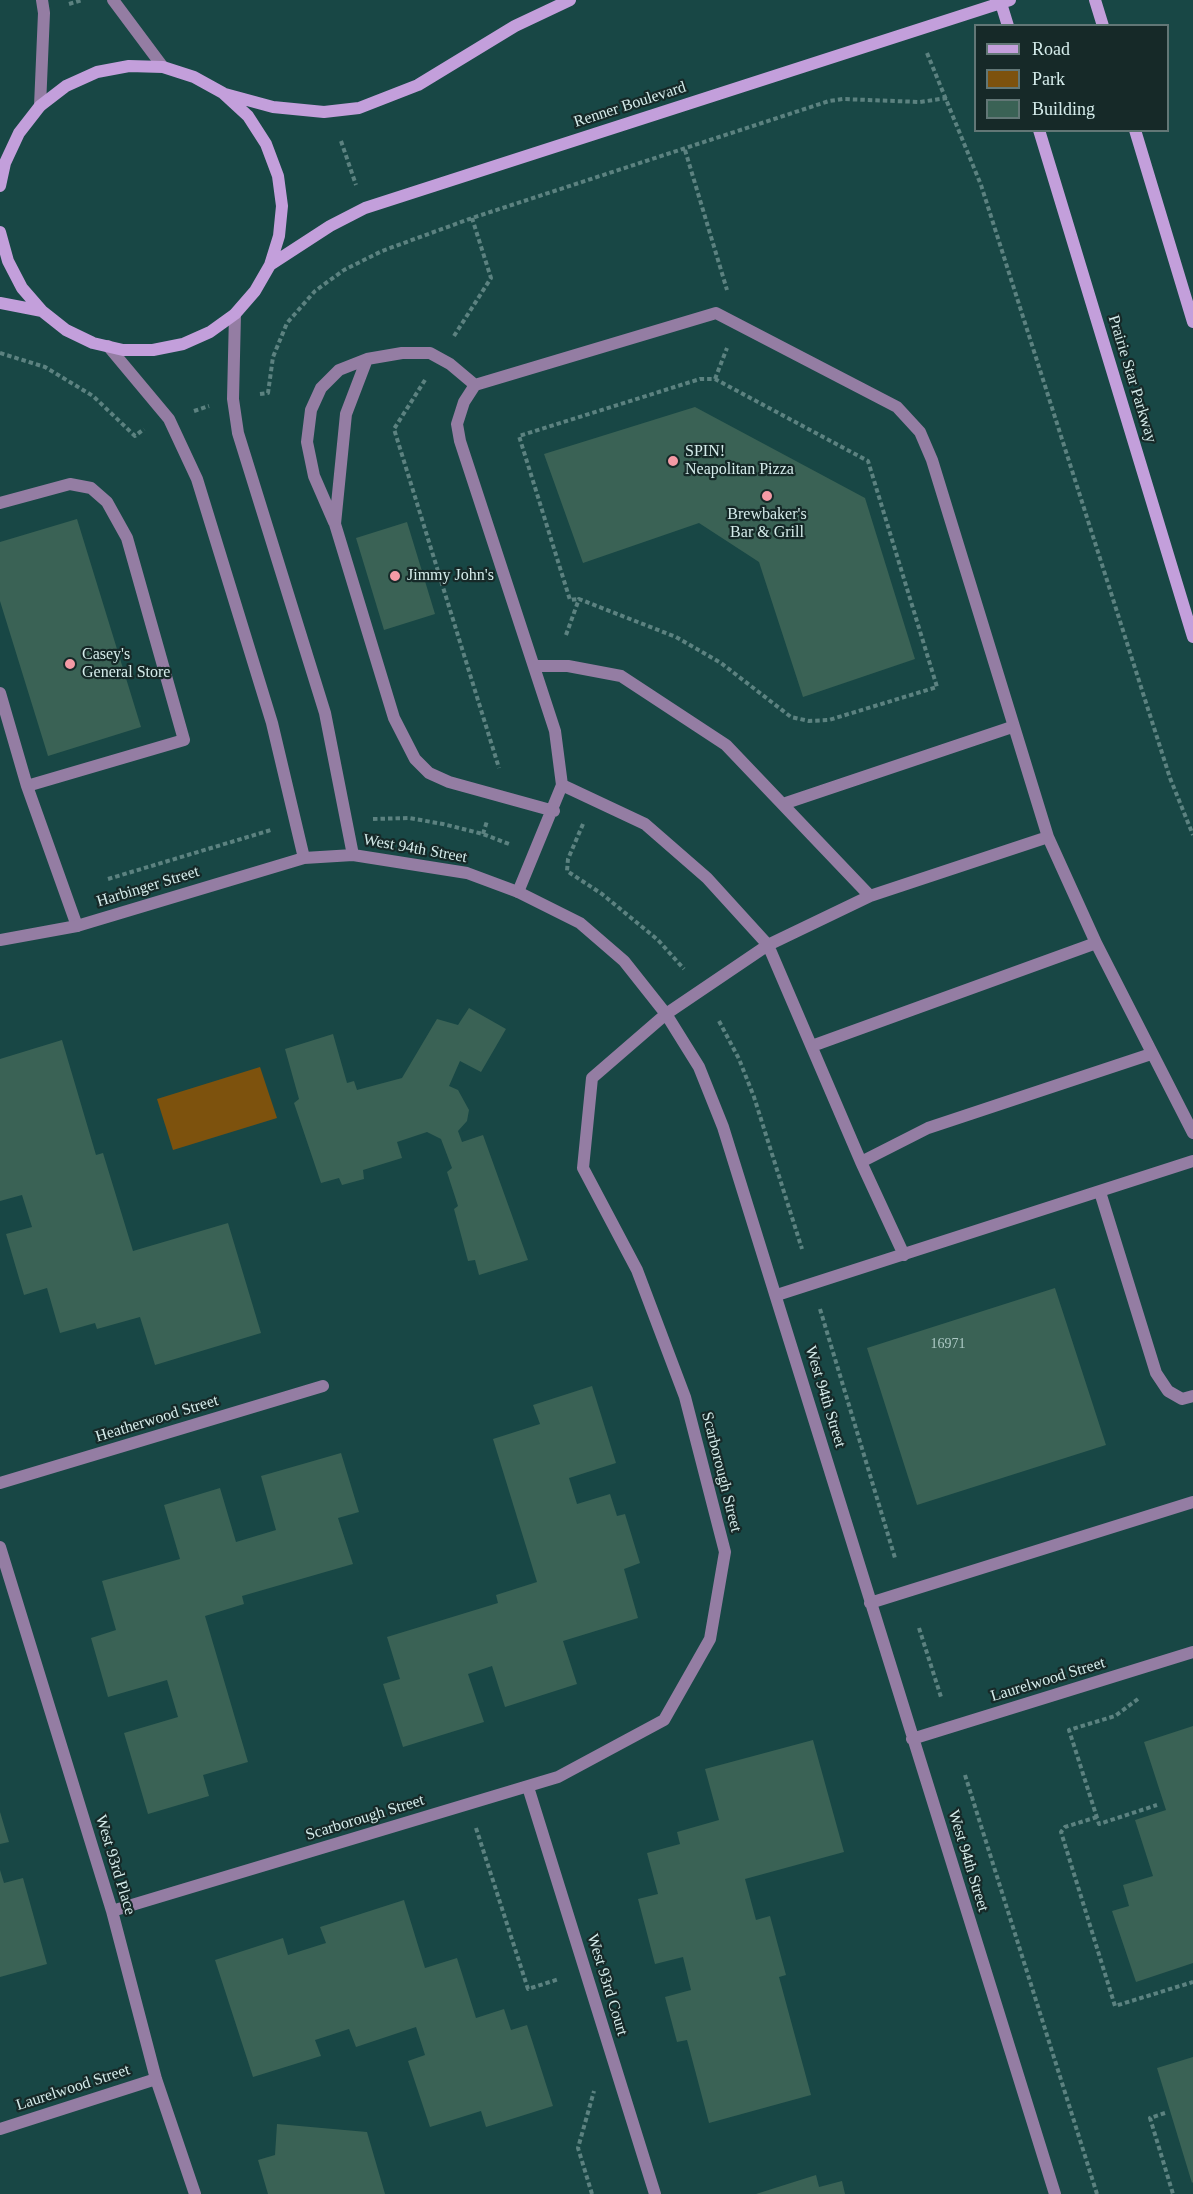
<!DOCTYPE html>
<style>
body{margin:0}
#map{position:relative;width:1193px;height:2194px;overflow:hidden;background:#184745;font-family:Georgia,serif}
canvas{display:block}
.legend{position:absolute;left:974px;top:24px;width:195px;height:108px;box-sizing:border-box;background:#162928;border:2px solid #627776;margin:0;padding:8px 10px;list-style:none;font-size:18px;color:#d5eceb}
.legend li{display:flex;align-items:center;gap:12px;height:30px}
.legend b{width:30px;border:2px solid #627776}
</style>
<div id="map">
<canvas width="1193" height="2194"></canvas>
<ul class="legend">
<li><b style="height:8px;background:#c39fdb"></b>Road</li>
<li><b style="height:16px;background:#7d520d"></b>Park</li>
<li><b style="height:16px;background:#3a6255"></b>Building</li>
</ul>
</div>
<script>
const g = document.querySelector('canvas').getContext('2d');
g.lineJoin = 'round';
function fill(path, color) { g.fillStyle = color; g.fill(path, 'evenodd'); }
const shape = rows => new Path2D(rows.map(r => 'M' + r).join(''));
function stroke(path, color, width, dash) { g.strokeStyle = color; g.lineWidth = width; g.lineCap = dash ? 'butt' : 'round'; g.setLineDash(dash || []); g.stroke(path); }
function label(font, color, halo, rows, align = 'center') {
  g.font = font + ' Georgia,serif'; g.lineWidth = 4.5; g.setLineDash([]); g.textBaseline = 'middle'; g.strokeStyle = halo; g.fillStyle = color; for (const [text, x, y, turn = 0] of rows) {
    g.save(); g.translate(x, y); g.rotate((+turn || 0) * Math.PI / 180); g.textAlign = isNaN(turn) ? turn : align; if (halo) g.strokeText(text, 0, 0); g.fillText(text, 0, 0); g.restore();
  }
}
fill(shape([
 [260,1067,277,1118,173,1150,157,1099]
]), '#7d520d');
fill(shape([
 [695,407,865,498,915,659,803,697,759,562,699,523,583,563,544,454],
 [77,519,141,727,48,756,0,601,0,542],
 [407,522,435,614,384,630,356,538],
 [469,1008,506,1029,481,1072,460,1061,449,1086,458,1090,469,1110,467,1121,458,1131,462,1142,483,1135,528,1260,479,1275,475,1260,468,1261,454,1209,458,1206,447,1172,452,1168,441,1139,427,1132,397,1142,402,1158,363,1170,364,1179,342,1185,339,1178,321,1183,294,1103,299,1099,285,1049,333,1034,347,1083,354,1081,357,1090,402,1078,437,1019,458,1025],
 [62,1040,96,1155,103,1153,133,1251,228,1223,261,1333,155,1365,140,1317,97,1329,95,1323,60,1333,47,1288,24,1295,6,1234,32,1227,22,1195,0,1201,0,1059],
 [1055,1288,1106,1445,917,1505,867,1348],
 [592,1386,616,1463,569,1478,577,1504,610,1494,617,1516,625,1514,640,1563,624,1569,638,1618,563,1641,577,1684,505,1707,492,1666,468,1674,484,1722,403,1747,383,1684,400,1679,387,1637,498,1603,496,1595,537,1582,493,1439,540,1424,533,1405],
 [341,1453,359,1512,338,1518,353,1564,242,1596,244,1604,205,1616,248,1762,203,1775,209,1796,148,1814,124,1733,178,1717,167,1680,108,1697,91,1638,116,1630,102,1581,180,1559,164,1505,220,1488,236,1542,276,1530,261,1476],
 [1193,1726,1193,1963,1136,1982,1112,1911,1129,1906,1123,1885,1153,1876,1135,1820,1166,1810,1144,1742],
 [813,1740,844,1852,745,1879,756,1920,770,1916,786,1975,779,1977,811,2095,709,2123,687,2040,677,2042,665,1997,691,1990,683,1957,655,1964,638,1899,658,1894,647,1853,680,1844,677,1832,719,1820,705,1769],
 [0,1812,9,1842,0,1844],
 [0,1870,4,1883,23,1878,47,1964,0,1977],
 [404,1900,425,1968,457,1958,476,2018,504,2009,511,2030,527,2025,553,2106,486,2127,481,2111,430,2127,408,2061,425,2055,416,2027,356,2047,349,2029,315,2040,321,2056,253,2077,215,1960,283,1938,288,1955,326,1943,320,1927],
 [1193,2057,1193,2182,1192,2183,1157,2068],
 [277,2124,367,2132,385,2194,268,2194,258,2160,275,2155],
 [816,2175,819,2187,842,2181,845,2194,756,2194]
]), '#3a6255');
stroke(shape([
 [69,4,82,0],
 [927,53,981,185,1170,778,1193,835],
 [341,141,356,185],
 [685,150,727,290],
 [454,336,491,278,472,218],
 [0,353,45,367,93,396,135,436,144,429],
 [715,379,727,348],
 [425,380,394,429,499,768],
 [260,394,268,393,273,357,287,323,315,291,344,270,382,251,472,218,829,101,843,99,920,102,947,98],
 [194,411,209,406],
 [566,635,579,599,676,637,721,663,791,717,809,721,829,720,937,687,868,461,715,379,700,379,519,436,570,600,579,599],
 [373,819,409,818,443,824,483,834,509,844],
 [583,824,568,859,567,871,602,894,658,940,684,969],
 [483,834,487,821],
 [108,879,271,830],
 [719,1021,739,1059,754,1097,802,1249],
 [820,1309,895,1558],
 [919,1628,941,1697],
 [1138,1699,1115,1716,1069,1730,1099,1824,1157,1805],
 [965,1775,1097,2194],
 [1097,1817,1065,1827,1061,1832,1115,2006,1193,1982],
 [476,1828,528,1989,559,1979],
 [1165,2113,1150,2118,1173,2194],
 [592,2194,578,2148,594,2091]
]), '#5c8280', 4, [4.5, 3]);
stroke(shape([
 [113,0,163,67],
 [40,106,44,13,42,0],
 [475,385,450,364,430,353,402,353,367,359,346,414,335,524,394,718,415,759,429,773,449,782,554,811],
 [0,503,70,484,91,488,107,502,127,538,184,740,27,786],
 [334,522,314,476,307,442,311,410,321,388,339,370,367,359],
 [535,666,568,666,621,676,726,745,870,896],
 [0,693,27,786,77,926],
 [562,785,645,824,707,878,768,945,861,1162,904,1255],
 [783,804,1012,727],
 [1048,837,1096,943,1193,1133],
 [518,892,562,785,555,731,460,441,457,424,464,402,475,385,716,313,897,407,920,432,932,460,1048,837,870,896,768,945,666,1014],
 [812,1046,1096,943],
 [861,1162,928,1128,1151,1054],
 [1100,1192,1156,1373,1168,1391,1182,1399,1193,1396],
 [777,1295,1193,1161]
]), '#947da3', 12);
stroke(shape([
 [235,314,233,399,238,433,325,713,353,855],
 [108,346,169,419,197,479,272,723,304,858],
 [0,940,77,926,304,858,353,855,467,873,518,892,580,923,624,961,666,1014,699,1067,723,1127,1055,2194],
 [0,1483,323,1386],
 [0,1547,112,1911,156,2079,195,2194],
 [870,1603,1193,1502],
 [912,1739,1193,1652],
 [528,1787,655,2194],
 [112,1911,558,1777,664,1720,710,1639,725,1552,685,1397,637,1270,583,1168,592,1078,666,1014],
 [0,2129,156,2079]
]), '#947da3', 12);
stroke(shape([
 [1000,0,1008,26],
 [1095,0,1103,26],
 [225,94,273,107,324,112,359,108,418,85,515,26,570,0],
 [1039,130,1193,637],
 [1135,130,1193,322],
 [0,186,5,163,19,133,40,106,66,86,97,72,129,66,163,67,194,77,223,93,248,116,266,144,278,176,282,206,279,236,270,265,255,291,235,314,210,332,183,344,153,350,123,350,93,343,66,330,42,311,22,288,8,261,0,232],
 [270,265,330,226,365,208,1010,0],
 [0,303,42,311]
]), '#c39fdb', 12);
for (const [x, y, r, color] of [
 [673,461,6,"#f49aa5"],
 [767,496,6,"#f49aa5"],
 [395,576,6,"#f49aa5"],
 [70,664,6,"#f49aa5"]
]) { const dot = new Path2D(); dot.arc(x, y, r, 0, 2 * Math.PI); g.fillStyle = color; g.fill(dot); stroke(dot, '#162928', 2); }
label('14px', '#aecac6', null, [
 ["16971",948,1344]
]);
label('16px', '#d5eceb', '#162928', [
 ["Renner Boulevard",630,105,-18],
 ["Prairie Star Parkway",1132,379,73],
 ["West 94th Street",415,849,10],
 ["Harbinger Street",148,887,-17],
 ["West 94th Street",825,1397,73],
 ["Heatherwood Street",157,1419,-17],
 ["Scarborough Street",721,1472,76],
 ["Laurelwood Street",1048,1680,-17],
 ["Scarborough Street",365,1818,-17],
 ["West 94th Street",968,1861,73],
 ["West 93rd Place",115,1865,73],
 ["West 93rd Court",607,1985,73],
 ["Laurelwood Street",73,2088,-18]
]);
label('16px', '#d5eceb', '#162928', [
 ["SPIN!",685,452],
 ["Neapolitan Pizza",685,470],
 ["Brewbaker's",767,515,"center"],
 ["Bar & Grill",767,533,"center"],
 ["Jimmy John's",407,576],
 ["Casey's",82,655],
 ["General Store",82,673]
], 'left');
</script>
